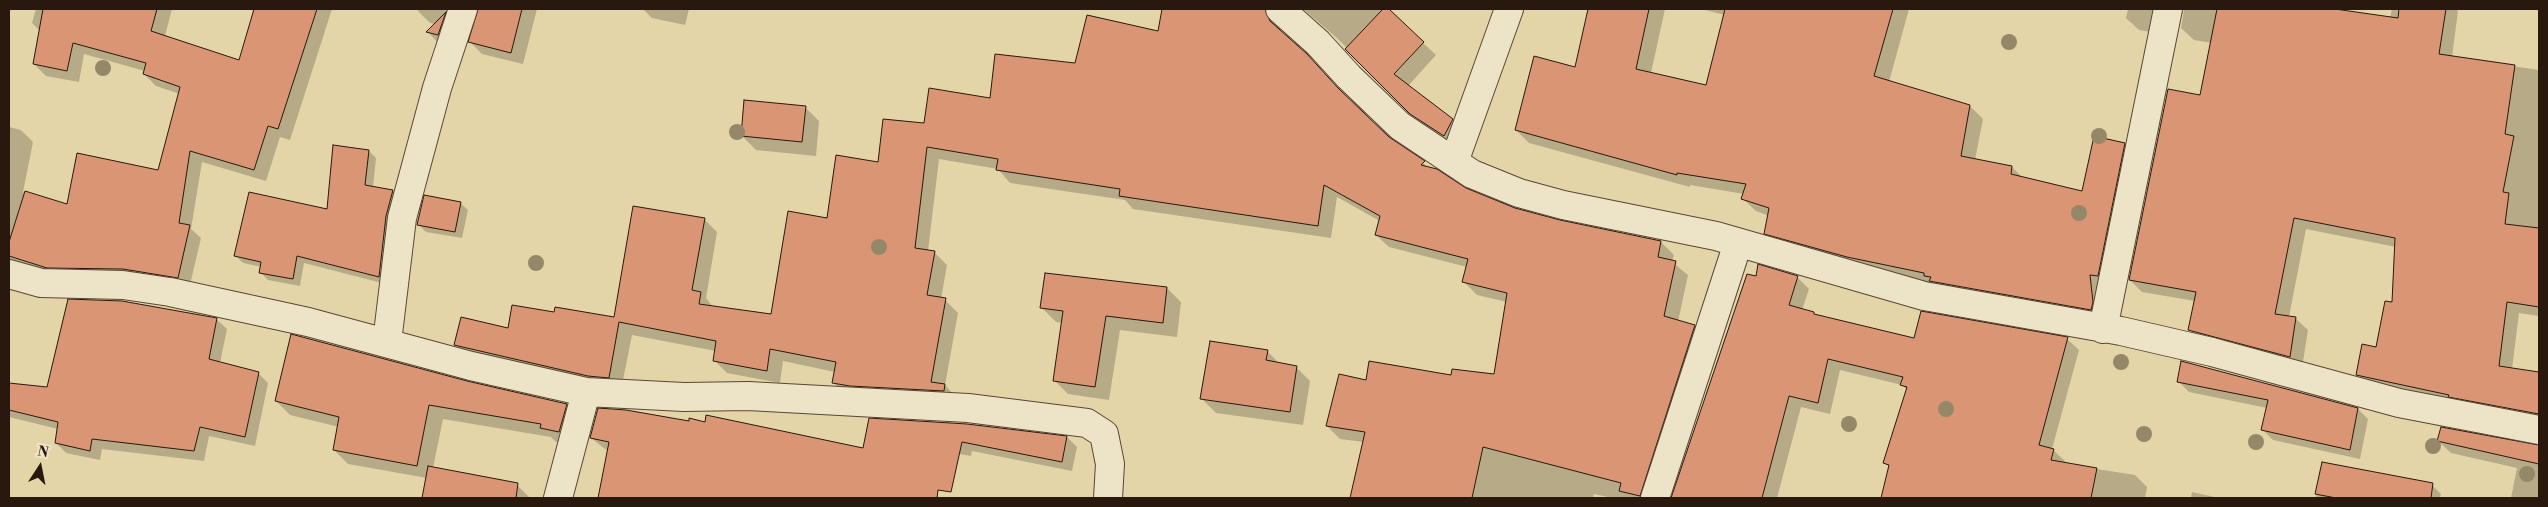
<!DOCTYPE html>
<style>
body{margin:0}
#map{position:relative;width:2548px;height:507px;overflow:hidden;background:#e4d5a9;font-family:"Libre Bodoni",serif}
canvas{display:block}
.frame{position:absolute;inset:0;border:10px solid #29180e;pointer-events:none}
.north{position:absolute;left:15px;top:442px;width:50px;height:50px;-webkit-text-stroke:4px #ede4c7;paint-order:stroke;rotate:11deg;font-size:14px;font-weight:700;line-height:20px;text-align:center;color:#29180e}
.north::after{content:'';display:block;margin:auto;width:18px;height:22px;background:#29180e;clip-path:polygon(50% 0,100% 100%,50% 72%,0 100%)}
</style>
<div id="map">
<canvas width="2548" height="507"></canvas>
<div class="frame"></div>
<div class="north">N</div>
</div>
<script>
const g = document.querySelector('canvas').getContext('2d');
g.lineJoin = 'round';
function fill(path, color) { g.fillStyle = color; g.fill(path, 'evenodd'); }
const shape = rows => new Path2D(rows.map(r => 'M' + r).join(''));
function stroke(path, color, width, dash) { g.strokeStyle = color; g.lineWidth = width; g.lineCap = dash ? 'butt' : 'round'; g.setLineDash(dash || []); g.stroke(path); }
fill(shape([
 [36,9,172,9,165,36,240,62,255,9,332,9,290,140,280,137,266,181,202,162,191,229,201,238,189,289,60,279,9,264,9,127,21,130,33,142,23,192,68,206,159,172,180,94,156,86,144,74,145,71,84,54,79,82,46,76,34,64,40,31,32,23],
 [419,9,465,9,439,44,428,32,435,24,430,23,418,11],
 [479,9,537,9,523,64,482,54,470,42],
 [643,9,689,9,685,25,652,18],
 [1164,9,1285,9,1277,19,1280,32,1388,138,1431,169,1466,190,1514,209,1560,222,1661,242,1674,255,1672,262,1688,275,1678,322,1694,326,1707,339,1656,498,1612,498,1594,494,1593,498,1352,498,1364,442,1340,439,1327,426,1367,381,1495,376,1507,302,1477,295,1464,282,1467,267,1389,247,1376,235,1380,221,1337,197,1331,238,1133,209,1125,200,1010,183,998,169,939,159,928,251,934,252,947,265,941,299,945,300,958,313,945,385,957,398,846,395,833,382,835,372,783,361,780,383,727,373,714,360,716,351,632,335,621,390,468,358,456,345,555,314,615,319,704,219,717,232,706,298,713,307,772,315,829,220,879,163,925,125,1158,33],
 [1303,9,1387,9,1436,55,1408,86,1465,133,1457,148,1424,126,1337,38],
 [1589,9,1665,9,1651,73,1707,86,1725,15,1701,9,1909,9,1889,82,1970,106,1983,119,1975,160,2012,167,2023,178,2083,193,2124,145,2137,158,2105,316,1944,294,1779,246,1765,233,1769,216,1756,211,1742,198,1744,194,1690,185,1690,187,1529,143,1516,130,1576,68],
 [2128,9,2171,9,2161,34,2139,30,2126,18],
 [2184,9,2327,9,2390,18,2392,9,2456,9,2458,11,2452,57,2539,70,2539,316,2519,313,2512,369,2539,373,2539,423,2370,387,2358,375,2377,348,2393,304,2396,247,2306,229,2289,317,2295,318,2308,330,2302,368,2201,342,2189,330,2195,301,2142,292,2130,280,2201,97,2212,43,2194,40,2181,28],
 [805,107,819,121,816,156,756,150,742,136],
 [369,151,376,158,373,187,393,191,400,198,386,284,304,263,300,286,268,280,261,273,262,267,243,263,235,255,328,211],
 [460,203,468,210,462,238,426,232,418,224],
 [1797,277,1809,289,1802,310,1817,316,1914,340,2067,339,2079,350,2052,449,2065,461,2065,464,2135,475,2147,487,2145,498,1882,498,1889,467,1885,463,1907,390,1902,385,1840,370,1830,414,1801,407,1777,498,1673,498,1726,334,1728,334,1757,278],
 [1167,288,1181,302,1177,337,1120,330,1109,400,1068,394,1054,380,1063,323,1056,322,1042,308],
 [216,319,227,329,220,363,258,373,268,383,255,446,209,436,204,461,102,449,100,460,66,453,56,443,58,429,9,417,9,385,48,389],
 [1267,351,1280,364,1296,367,1310,381,1303,425,1216,413,1202,399],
 [2182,363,2358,409,2368,419,2360,459,2273,440,2262,429,2267,408,2189,392,2178,381],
 [467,382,566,405,580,419,573,445,556,442,551,437,443,419,433,468,516,484,530,498,423,498,427,478,348,464,334,450,339,427,290,415,276,401],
 [966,425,1067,437,1077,447,1072,471,972,451,971,456,877,440],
 [2442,428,2539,445,2539,498,2511,498,2517,468,2451,453,2438,441],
 [591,438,882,485,944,498,600,498,609,452],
 [2323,463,2431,484,2441,494,2440,498,2316,498],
 [2192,492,2219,498,2191,498]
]), '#0003');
const building = shape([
 [43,9,157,9,151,31,239,60,254,9,317,9,278,129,268,126,254,170,190,151,179,223,190,225,178,278,123,269,47,268,9,256,9,242,25,191,67,204,77,153,158,170,180,87,143,74,146,63,73,43,67,71,33,64,43,9],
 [478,9,522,9,511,53,468,42,478,9],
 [1162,9,1265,9,1270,21,1307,54,1338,88,1389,137,1425,161,1421,165,1437,169,1466,188,1515,208,1560,220,1661,241,1658,257,1676,261,1664,316,1695,325,1640,496,1619,491,1621,483,1483,447,1472,498,1350,498,1365,432,1326,426,1339,374,1366,380,1369,361,1451,375,1452,369,1494,374,1507,293,1462,282,1468,259,1375,235,1380,216,1324,185,1318,226,1119,196,1120,189,996,170,998,159,927,147,915,248,935,251,927,295,946,298,931,382,945,384,944,391,850,386,832,383,836,362,770,349,767,371,713,361,716,341,619,322,609,378,588,376,454,345,461,317,508,328,512,305,554,312,555,307,614,317,633,206,705,218,692,290,701,292,699,304,771,314,788,211,827,218,836,155,878,162,883,119,924,123,929,88,990,98,995,54,1075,63,1087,15,1158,31,1162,9],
 [1383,9,1389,9,1424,42,1394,74,1453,119,1444,136,1410,114,1345,49,1383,9],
 [1588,9,1649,9,1636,69,1706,85,1725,9,1893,9,1874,76,1970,105,1961,156,2012,166,2011,174,2082,191,2094,136,2125,143,2098,276,2090,275,2093,302,2091,310,1929,281,1931,277,1924,276,1924,273,1847,257,1764,234,1769,208,1741,199,1746,184,1677,173,1677,175,1515,130,1534,56,1575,67,1588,9],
 [2217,9,2335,9,2398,18,2399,9,2446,9,2439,54,2515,65,2505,134,2514,136,2503,192,2509,193,2505,224,2539,228,2539,307,2507,302,2499,366,2539,372,2539,414,2448,397,2449,395,2356,375,2362,344,2376,347,2385,301,2392,302,2395,238,2294,218,2275,314,2296,317,2290,357,2188,330,2196,292,2129,280,2168,89,2200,95,2217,9],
 [446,12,438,35,426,32,446,12],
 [744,100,806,106,802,142,741,136,744,100],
 [333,145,369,150,365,185,393,190,386,216,379,277,297,256,293,279,259,273,261,262,234,256,249,192,327,209,333,145],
 [424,195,461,202,455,232,417,225,424,195],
 [1758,264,1798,276,1789,305,1814,312,1814,314,1914,338,1921,311,2068,337,2039,445,2054,449,2051,460,2097,468,2091,498,1881,498,1889,465,1883,463,1907,387,1900,385,1903,377,1828,359,1818,403,1789,396,1762,498,1671,498,1747,274,1756,276,1758,264],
 [1045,273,1167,287,1163,323,1106,316,1095,387,1053,381,1063,311,1040,308,1045,273],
 [68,299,122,301,217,318,209,359,259,372,245,437,200,427,194,451,92,439,90,451,55,443,58,422,9,410,9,383,47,387,68,299],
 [291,334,467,381,567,404,559,432,540,428,541,424,429,405,417,466,333,450,339,417,275,401,291,334],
 [1210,341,1268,350,1266,360,1297,366,1290,412,1200,399,1210,341],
 [2181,361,2358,408,2350,450,2261,430,2268,400,2177,382,2181,361],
 [598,408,626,410,689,421,689,418,705,422,706,415,863,448,869,418,967,424,1067,436,1062,462,962,442,951,492,938,490,937,498,598,498,609,442,590,438,598,408],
 [2441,427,2539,445,2539,464,2437,441,2441,427],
 [2322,462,2433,483,2431,498,2336,498,2315,494,2322,462],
 [428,466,518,483,516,498,422,498,428,466]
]);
fill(building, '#d99574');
stroke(building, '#29180e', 1);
const minor = shape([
 [1280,9,1318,43,1349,77,1400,126,1472,174,1519,193,1563,205,1716,236,1924,296,2121,331,2212,352,2399,403,2539,430],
 [1454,162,1509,9],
 [9,274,41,283,123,285,170,292,308,322,471,366,586,392,684,397,748,396,968,408,1087,423,1104,434,1110,464,1108,498],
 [2103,329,2168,9],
 [387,342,402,218,437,88,463,9],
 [558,498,586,392],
 [1655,498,1738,243]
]);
stroke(minor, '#584735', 30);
stroke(minor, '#ede4c7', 28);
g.fillStyle = '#958868';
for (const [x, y] of [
 [2009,42],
 [103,68],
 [737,132],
 [2099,136],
 [2079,213],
 [879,247],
 [536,263],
 [2121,362],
 [1946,409],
 [1849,424],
 [2144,434],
 [2256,442],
 [2433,446],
 [2527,474]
]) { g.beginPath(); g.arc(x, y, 8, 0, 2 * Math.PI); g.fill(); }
</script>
